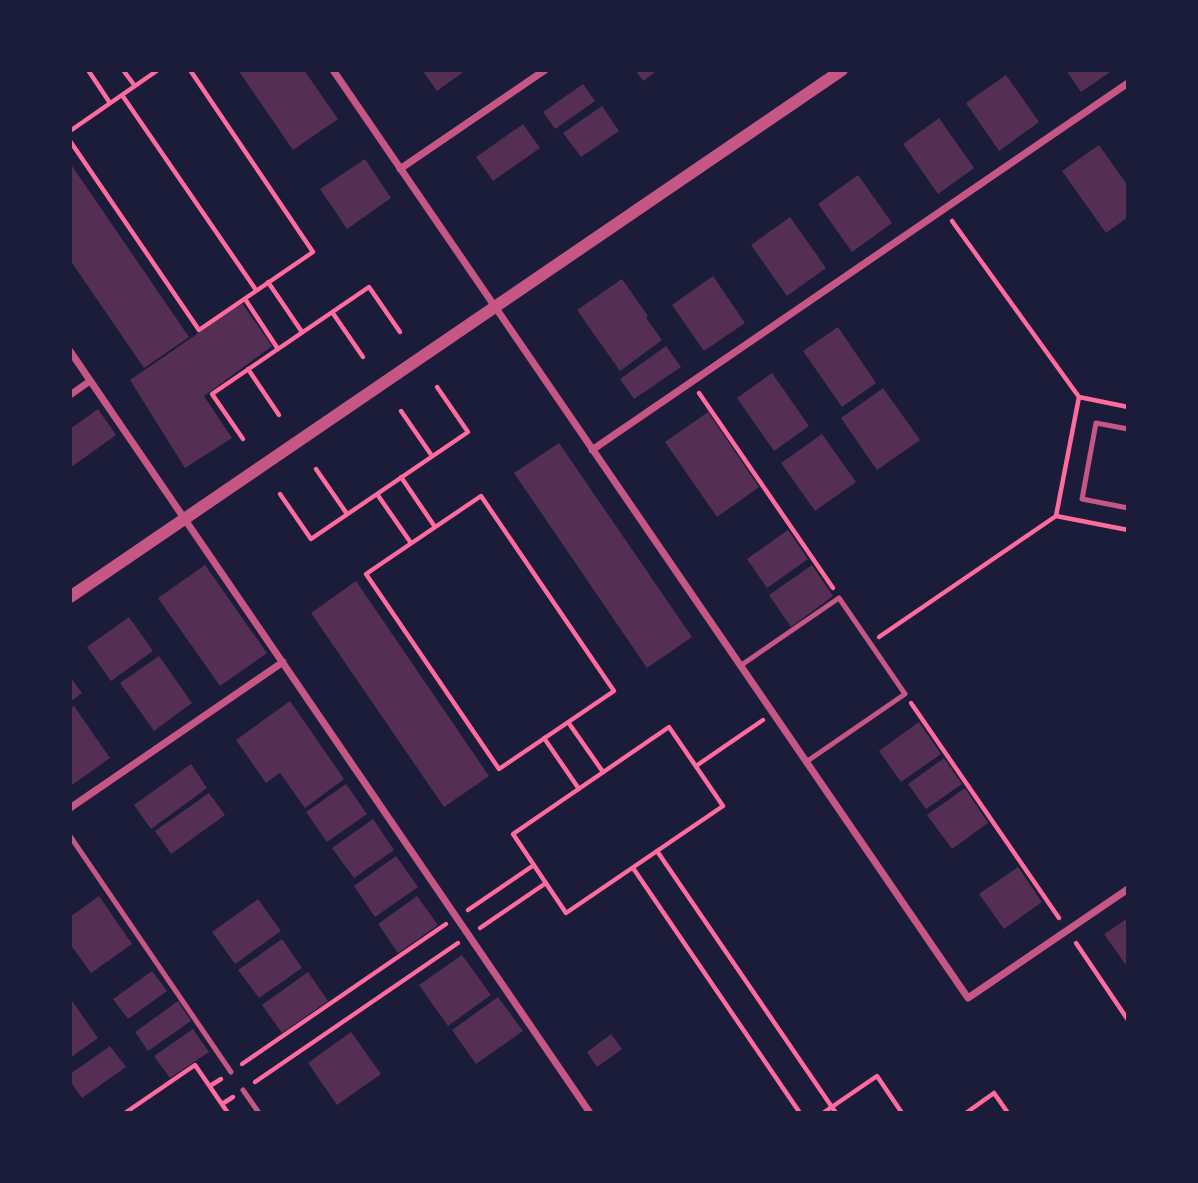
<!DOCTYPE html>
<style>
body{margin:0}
#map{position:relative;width:1198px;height:1183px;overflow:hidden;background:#1b1b3a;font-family:"Nunito Sans",sans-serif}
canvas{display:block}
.frame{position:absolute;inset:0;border:72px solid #1b1b3a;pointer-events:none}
</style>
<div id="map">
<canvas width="1198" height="1183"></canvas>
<div class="frame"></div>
</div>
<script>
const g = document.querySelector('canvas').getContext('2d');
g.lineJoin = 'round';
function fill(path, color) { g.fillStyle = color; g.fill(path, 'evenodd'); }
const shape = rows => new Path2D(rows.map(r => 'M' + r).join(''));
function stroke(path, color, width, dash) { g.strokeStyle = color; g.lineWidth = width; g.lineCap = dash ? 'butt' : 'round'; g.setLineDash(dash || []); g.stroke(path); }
fill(shape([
 [238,70,304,70,338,119,293,150],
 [422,70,466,70,437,91],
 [635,70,658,70,643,81],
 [1066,70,1113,70,1081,92],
 [1006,75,1039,122,999,151,966,103],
 [583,84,595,101,555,129,543,112],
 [602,106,619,131,581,157,563,133],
 [939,118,974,168,938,194,903,144],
 [523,124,540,148,493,181,476,157],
 [1099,145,1128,186,1128,217,1106,233,1062,171],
 [365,159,391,198,347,229,320,189],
 [70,163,189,337,144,368,70,260],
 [858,175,892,223,852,252,818,204],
 [790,217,826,268,787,296,751,245],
 [713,276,745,323,704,351,672,305],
 [622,279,648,316,646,318,662,340,620,371,577,310],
 [242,303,272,346,204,396,232,438,185,468,130,380],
 [838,327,876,383,842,407,803,351],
 [666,346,681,367,634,399,620,379],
 [772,373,809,426,774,451,737,398],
 [883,388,920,440,877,470,841,418],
 [98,409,116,435,70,468,70,429],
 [708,412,759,487,717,517,665,442],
 [822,434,856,482,815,511,781,463],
 [559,443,692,637,647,668,514,473],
 [788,530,808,559,767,588,747,559],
 [205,565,267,653,220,686,158,598],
 [812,565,833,596,791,627,769,595],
 [356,581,489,776,444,807,311,613],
 [129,617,153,651,111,681,87,647],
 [159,656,192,703,154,731,120,683],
 [70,677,82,693,70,702],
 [290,701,344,779,305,808,280,773,266,783,236,740],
 [74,706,110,758,72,785,70,783,70,709],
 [919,722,941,754,901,782,879,751],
 [944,758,962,784,926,809,908,784],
 [191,764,207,788,151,829,134,805],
 [346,784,367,814,327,842,306,812],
 [965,788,988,823,952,849,927,815],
 [209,793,225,815,171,854,155,831],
 [373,819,394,850,354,878,332,848],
 [396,856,418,887,375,917,354,886],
 [1018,867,1042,902,1004,929,979,894],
 [99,896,132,944,91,973,70,944,70,917],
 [417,896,438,925,398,953,378,924],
 [258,899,281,931,235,964,212,932],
 [1128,918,1128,968,1104,934],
 [282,939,302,968,259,998,238,970],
 [462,955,491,995,448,1026,419,985],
 [152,971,167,991,128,1019,113,999],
 [308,972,328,1001,282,1033,262,1005],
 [498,997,523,1031,476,1064,452,1030],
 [70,998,98,1038,70,1058],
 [178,1001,191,1021,148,1051,135,1032],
 [193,1029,209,1052,170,1078,154,1056],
 [351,1032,381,1074,337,1105,308,1063],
 [611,1034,622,1049,597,1067,587,1052],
 [110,1046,126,1067,82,1098,70,1081,70,1074]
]), '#542f53');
stroke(shape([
 [88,70,110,103],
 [123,70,135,86],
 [122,95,256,290],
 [70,131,158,70],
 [70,141,199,330,313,252,190,70],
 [952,221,1079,397],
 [268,282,302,332],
 [245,299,278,349],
 [332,312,363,357],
 [248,369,279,415],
 [699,393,833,588],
 [1128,407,1079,397,1056,516,1128,530],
 [401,411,432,456],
 [243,439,212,394,369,287,400,332],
 [316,469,347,514],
 [401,477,435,527],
 [280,494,311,539,468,432,437,387],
 [377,494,411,543],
 [481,496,614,691,499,769,366,574,481,496],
 [879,637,1056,516],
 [911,703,1059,918],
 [568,722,603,772],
 [669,727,723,806,566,913,513,834,669,727],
 [544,738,579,789],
 [696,766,763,720],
 [657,851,836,1113],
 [633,868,800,1113],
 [468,910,534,865],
 [480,928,546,883],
 [1076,943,1128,1020],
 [242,1064,446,924],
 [255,1082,458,943],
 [210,1086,221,1079],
 [222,1104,233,1097],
 [125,1113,195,1065,228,1113],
 [823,1113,877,1076,902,1113],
 [966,1113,994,1093,1008,1113]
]), '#ff6b9d', 4.5);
stroke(shape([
 [1128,429,1096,423,1082,499,1128,508],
 [740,666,839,598,870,643,905,694,806,762],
 [70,836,231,1072],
 [243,1090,259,1113]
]), '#c65784', 5);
stroke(shape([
 [333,70,968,998,1128,889],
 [400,169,545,70],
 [70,351,590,1113],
 [70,395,90,381],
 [592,450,1128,83],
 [70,808,283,662]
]), '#c65784', 7);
stroke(shape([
 [70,597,842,70]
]), '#c65784', 12);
</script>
